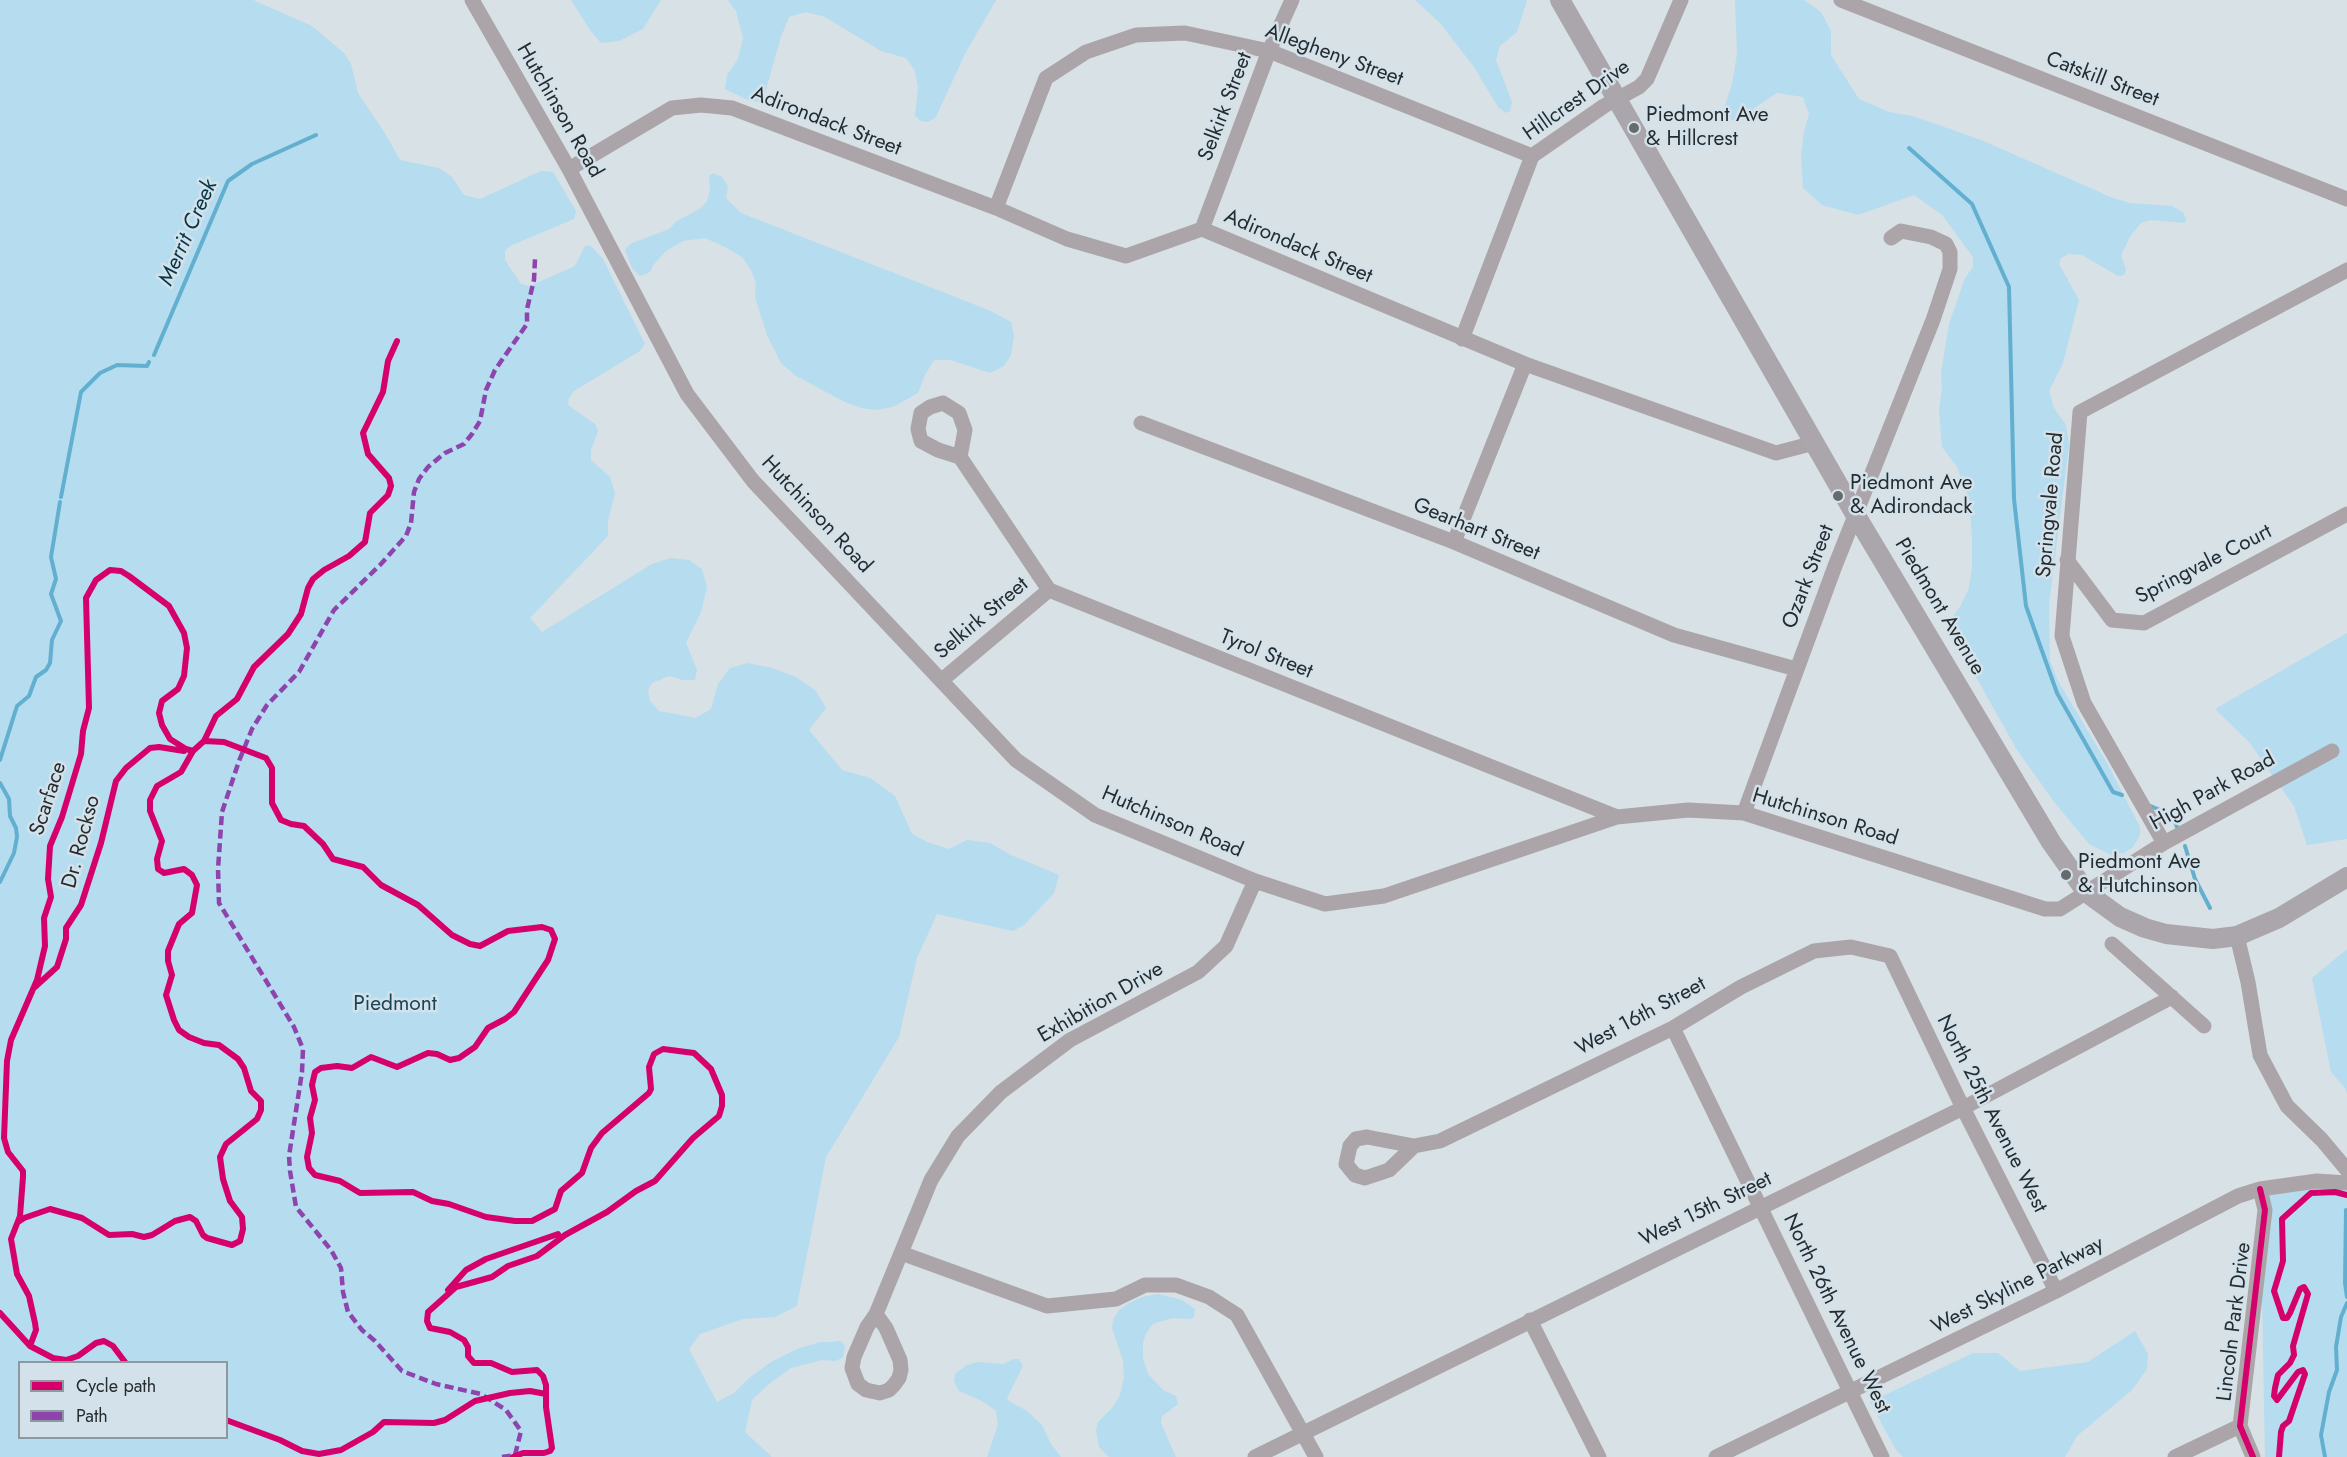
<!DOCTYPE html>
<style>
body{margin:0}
#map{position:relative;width:2347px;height:1457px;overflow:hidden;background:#d8e1e5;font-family:Jost,sans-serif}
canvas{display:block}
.legend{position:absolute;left:18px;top:1361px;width:210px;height:78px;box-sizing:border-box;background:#d3e2ea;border:2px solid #8e999f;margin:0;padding:8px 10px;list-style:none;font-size:18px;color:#262b2e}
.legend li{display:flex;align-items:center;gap:12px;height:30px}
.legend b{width:30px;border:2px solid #8e999f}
</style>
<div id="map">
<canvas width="2347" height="1457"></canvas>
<ul class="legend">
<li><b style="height:8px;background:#d6006c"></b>Cycle path</li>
<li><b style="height:8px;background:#8e44ad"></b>Path</li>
</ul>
</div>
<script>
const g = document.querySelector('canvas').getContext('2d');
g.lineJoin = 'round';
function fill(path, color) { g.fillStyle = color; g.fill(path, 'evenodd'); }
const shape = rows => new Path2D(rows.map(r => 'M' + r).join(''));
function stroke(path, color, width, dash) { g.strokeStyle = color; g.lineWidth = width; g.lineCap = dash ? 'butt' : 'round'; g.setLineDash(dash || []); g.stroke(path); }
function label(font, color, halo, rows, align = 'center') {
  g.font = font + ' Jost,sans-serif'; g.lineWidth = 5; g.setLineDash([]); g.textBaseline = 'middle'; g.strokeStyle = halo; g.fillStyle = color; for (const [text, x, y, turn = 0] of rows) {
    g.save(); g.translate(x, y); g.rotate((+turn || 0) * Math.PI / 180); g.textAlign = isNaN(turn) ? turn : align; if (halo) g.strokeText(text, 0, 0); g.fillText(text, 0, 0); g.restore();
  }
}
fill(shape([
 [0,0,253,0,312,26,344,53,351,64,358,93,383,130,400,160,439,168,452,177,464,195,480,199,541,171,553,172,576,211,574,219,510,246,505,251,505,260,521,284,529,286,573,267,576,264,585,246,590,245,603,259,645,344,640,351,574,391,569,398,568,405,595,424,598,431,591,450,591,460,610,477,615,493,608,521,608,536,530,618,542,632,652,564,671,558,689,560,702,569,707,587,701,612,686,643,697,670,695,680,682,680,669,676,652,683,648,690,650,701,659,711,696,718,711,709,718,684,730,668,747,663,772,668,796,677,816,691,826,708,809,730,842,770,870,778,895,796,912,834,927,842,949,849,967,840,990,843,1011,855,1059,875,1054,893,1024,925,1013,931,937,914,917,958,899,1037,826,1157,797,1306,775,1317,743,1319,700,1334,689,1349,717,1402,734,1393,749,1378,771,1362,797,1349,820,1342,832,1342,841,1341,845,1346,843,1357,836,1361,822,1360,791,1368,769,1384,752,1400,745,1432,772,1457,0,1457],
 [20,1362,226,1362,226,1438,20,1438],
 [571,0,661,0,643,29,619,41,601,43,590,30],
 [728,0,996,0,965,54,936,117,928,122,921,121,915,116,918,88,915,71,906,58,881,51,825,17,806,12,789,17,781,37,765,93,760,102,750,101,725,89,727,75,738,59,743,38,736,11],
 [1415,0,1527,0,1517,32,1500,46,1496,60,1512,102,1510,111,1506,113,1498,107,1474,67,1440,23],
 [1735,0,1804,0,1821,12,1831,31,1831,55,1859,99,1889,112,1913,116,1981,140,2113,198,2130,203,2172,206,2183,212,2186,219,2185,223,2151,220,2141,223,2131,235,2121,255,2126,269,2124,275,2118,276,2082,255,2069,254,2061,258,2059,264,2079,300,2063,363,2049,391,2054,408,2066,425,2069,445,2049,605,2050,660,2058,681,2107,763,2140,827,2140,835,2133,847,2124,853,2111,855,2089,844,2055,803,2017,750,1953,636,1950,620,1960,607,1969,588,1972,568,1972,537,1969,498,1957,467,1942,447,1939,410,1942,388,1941,373,1949,324,1965,278,1973,267,1973,257,1942,215,1914,195,1858,215,1822,205,1803,188,1801,154,1804,132,1809,114,1803,97,1777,93,1735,121,1729,119,1724,109,1732,84,1737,54],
 [713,173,722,177,728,186,726,198,741,213,991,311,1011,322,1014,336,1011,355,1004,366,990,373,951,360,934,360,925,375,918,393,893,407,876,410,861,408,845,402,796,376,781,363,767,335,760,313,755,297,756,283,751,270,742,257,725,247,705,238,683,241,666,251,654,264,650,272,640,276,632,268,625,250,630,244,669,229,677,221,701,208,707,201,710,190,709,176],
 [2347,633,2347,839,2307,845,2294,806,2249,742,2215,709],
 [2347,949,2347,1094,2345,1088,2331,1072,2312,978],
 [2347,1183,2347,1457,2265,1457,2260,1189],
 [1158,1294,1182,1300,1195,1309,1194,1317,1190,1319,1172,1318,1153,1324,1146,1333,1143,1343,1143,1358,1148,1374,1163,1390,1176,1396,1178,1404,1162,1416,1161,1423,1176,1457,1109,1457,1099,1447,1096,1430,1098,1422,1113,1407,1120,1395,1124,1378,1123,1361,1112,1328,1113,1320,1118,1311,1129,1303,1142,1297],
 [2135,1331,2148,1354,2147,1369,2132,1390,2077,1436,2065,1457,1903,1457,1896,1450,1870,1402,1973,1353,1998,1353,2020,1371,2088,1362],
 [1014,1359,1019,1359,1023,1366,1007,1398,1009,1401,1027,1411,1042,1425,1051,1444,1061,1457,987,1457,998,1425,996,1411,984,1402,959,1391,954,1381,955,1374,967,1365,978,1362,1003,1364]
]), '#b6dcef');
stroke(shape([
 [1909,148,1972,204,2009,287,2014,499,2026,606,2057,693,2113,792,2122,795],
 [154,355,228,181,252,164,316,135],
 [61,497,81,392,100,373,117,365,147,366,149,362],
 [0,760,17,706,29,696,36,677,46,670,50,663,52,640,61,621,51,594,56,579,51,557,60,502],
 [0,783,9,799,10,816,16,828,17,837,14,853,0,882],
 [2148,805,2172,815,2177,827],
 [2185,846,2195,879,2210,908],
 [2346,1210,2345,1283,2347,1297],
 [2325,1457,2321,1435,2329,1392,2337,1370,2336,1347,2341,1317,2347,1303]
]), '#62afcf', 4);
stroke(shape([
 [472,0,569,169,687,394,753,481,1016,760,1095,815,1255,881,1325,904,1384,896,1617,817,1688,810,1744,813,2045,909,2060,909,2164,843,2332,751],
 [1841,0,2347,199],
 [569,169,672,108,701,105,732,108,996,208,1067,239,1126,256,1202,229,1525,364,1776,453,1814,443],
 [996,208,1046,78,1086,52,1136,35,1185,33,1269,51,1532,156],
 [1202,229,1269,51,1292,0],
 [1462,339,1532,156,1604,106,1639,87,1647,79,1681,0],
 [1141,423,1454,542,1674,635,1796,669],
 [960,457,965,430,959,413,943,403,930,407,921,413,918,429,921,441,938,450,960,457,1049,590,1617,817],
 [1454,542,1525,364],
 [2067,560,2112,620,2144,623,2347,514],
 [942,680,1049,590],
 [1744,813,1835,566,1933,320,1950,269,1950,252,1946,244,1931,237,1901,231,1891,238],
 [2164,843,2084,703,2062,636,2080,412,2347,270],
 [2237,936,2248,982,2260,1055,2287,1106,2322,1140,2347,1170],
 [2112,944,2204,1026],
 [1673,1028,1882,1457],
 [1367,1137,1414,1146,1389,1170,1365,1178,1355,1175,1346,1164,1350,1146,1356,1139,1367,1137],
 [1414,1146,1440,1141,1673,1028,1741,987,1814,951,1851,947,1890,956,1963,1108,2056,1291],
 [901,1253,1047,1306,1116,1299,1145,1285,1176,1285,1209,1297,1237,1315,1316,1457],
 [876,1314,886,1328,900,1360,901,1370,899,1378,894,1385,889,1390,880,1393,866,1390,858,1384,852,1368,854,1357,867,1327,876,1314,931,1180,958,1136,1001,1092,1070,1040,1198,972,1226,946,1255,881],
 [1530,1320,1599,1457],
 [1255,1457,1963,1108,2172,997],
 [1716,1457,2056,1291,2238,1196,2260,1189,2317,1181,2347,1183],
 [2175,1457,2240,1426],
 [2253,1457,2240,1426,2265,1210,2260,1189]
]), '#aba5a9', 15);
stroke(shape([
 [1560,0,1855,514,2051,842,2087,893,2120,917,2145,928,2166,934,2213,939,2237,936,2279,918,2347,877]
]), '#aba6ac', 20);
stroke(shape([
 [502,1457,515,1455,521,1431,506,1410,481,1394,436,1384,402,1371,375,1341,362,1330,348,1312,343,1292,341,1268,331,1250,296,1207,290,1171,289,1156,302,1072,303,1049,294,1027,219,903,218,869,222,812,239,761,252,729,267,705,299,672,334,610,380,565,406,536,411,523,414,492,419,479,428,467,445,453,464,444,472,434,480,421,486,390,495,370,527,324,527,309,534,280,535,259]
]), '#8e44ad', 4.5, [9, 4.5]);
stroke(shape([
 [204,741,224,742,266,758,272,768,272,803,281,820,291,824,304,826,323,844,333,859,363,867,381,885,418,905,452,935,470,944,480,946,508,931,542,927,551,930,555,939,548,960,514,1012,505,1019,488,1028,475,1047,459,1058,450,1060,437,1054,428,1053,397,1067,371,1057,352,1068,337,1066,321,1068,315,1072,312,1085,315,1100,310,1118,312,1133,307,1157,309,1168,315,1175,340,1181,360,1193,413,1192,432,1201,449,1204,486,1217,515,1221,532,1221,555,1209,561,1191,582,1173,591,1148,602,1133,649,1093,651,1089,649,1067,654,1054,663,1049,694,1053,711,1069,722,1095,722,1106,719,1116,693,1138,655,1181,636,1191,607,1212,565,1235,537,1256,508,1266,492,1277,456,1287,428,1312,427,1321,430,1328,450,1332,464,1340,468,1347,468,1356,474,1363,491,1363,512,1372,537,1370,543,1376,546,1385,546,1407,552,1448,550,1451,544,1453,523,1453,513,1457],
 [35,987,57,967,66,939,66,928,81,905,101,843,116,781,126,768,150,748,159,747,184,751],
 [18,1222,24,1218,50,1209,82,1218,109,1235,132,1234,144,1237,152,1235,175,1221,190,1217,196,1221,203,1235,207,1238,232,1245,240,1241,243,1229,242,1217,230,1201,223,1179,220,1157,226,1144,257,1119,261,1110,261,1101,251,1091,244,1068,238,1059,219,1045,204,1043,189,1037,179,1030,174,1020,166,995,172,975,168,961,168,951,179,924,192,913,197,885,192,875,184,869,164,873,158,869,157,859,162,841,150,811,150,800,157,786,181,772,193,751,204,741,216,716,237,699,254,667,288,634,301,614,308,588,313,579,324,570,349,556,365,542,370,513,388,495,391,486,389,478,368,454,363,433,383,392,388,361,397,341],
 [448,1290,466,1270,486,1259,558,1234],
 [0,1313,30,1346,53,1358,66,1360,78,1356,96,1343,104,1341,113,1346,125,1362],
 [30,1346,36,1330,35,1323,29,1296,17,1274,11,1239,20,1216,23,1177,23,1171,8,1152,4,1138,7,1061,11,1040,37,980,45,946,44,918,51,897,48,879,50,846,62,817,81,754,83,731,89,708,86,598,96,580,110,570,121,571,129,576,169,606,184,633,187,648,184,676,178,689,162,701,159,713,162,725,170,739,186,749,193,751],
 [226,1420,280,1440,302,1451,319,1454,341,1450,373,1432,384,1422,434,1423,445,1420,475,1401,510,1393,530,1391,546,1394],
 [2253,1457,2240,1426,2265,1210,2260,1189],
 [2279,1457,2281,1432,2283,1426,2289,1421,2305,1374,2303,1370,2298,1372,2277,1400,2274,1396,2275,1388,2278,1375,2290,1363,2294,1355,2293,1346,2308,1294,2304,1287,2300,1289,2290,1313,2287,1318,2283,1318,2274,1291,2283,1261,2282,1219,2311,1193,2335,1192,2347,1195]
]), '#d6006c', 6);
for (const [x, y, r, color] of [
 [1634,128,6,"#646b6e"],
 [1838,496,6,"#646b6e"],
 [2066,875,6,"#646b6e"]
]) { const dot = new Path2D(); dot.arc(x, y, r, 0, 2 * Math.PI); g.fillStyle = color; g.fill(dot); stroke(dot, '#d3e2ea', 2); }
label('21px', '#262b2e', '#d3e2ea', [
 ["Allegheny Street",1334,56,20],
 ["Catskill Street",2102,80,21],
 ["Hillcrest Drive",1577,101,-35],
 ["Selkirk Street",1226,107,-69],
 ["Hutchinson Road",559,111,60],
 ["Adirondack Street",826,122,21],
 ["Adirondack Street",1298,247,23],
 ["Springvale Road",2051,505,-85],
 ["Hutchinson Road",816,515,47],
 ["Gearhart Street",1476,530,22],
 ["Springvale Court",2204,565,-27],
 ["Ozark Street",1809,577,-69],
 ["Piedmont Avenue",1939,607,59],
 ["Selkirk Street",982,619,-40],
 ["Tyrol Street",1266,655,22],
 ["High Park Road",2213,792,-29],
 ["Scarface",49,799,-72],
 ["Hutchinson Road",1825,818,17],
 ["Hutchinson Road",1172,823,23],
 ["Dr. Rockso",82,842,-75],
 ["Exhibition Drive",1101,1003,-30],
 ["West 16th Street",1641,1017,-28],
 ["North 25th Avenue West",1991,1114,63],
 ["West 15th Street",1706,1210,-26],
 ["West Skyline Parkway",2018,1286,-27],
 ["North 26th Avenue West",1836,1314,64],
 ["Lincoln Park Drive",2235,1322,-83]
]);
label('21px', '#262b2e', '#d3e2ea', [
 ["Piedmont Ave",1646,116],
 ["& Hillcrest",1646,140],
 ["Piedmont Ave",1850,484],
 ["& Adirondack",1850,508],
 ["Piedmont Ave",2078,863],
 ["& Hutchinson",2078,887]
], 'left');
label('21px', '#1a4458', '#d3e2ea', [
 ["Piedmont",395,1005]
]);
label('italic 22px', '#083649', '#d3e2ea', [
 ["Merrit Creek",189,233,-66]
]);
</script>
